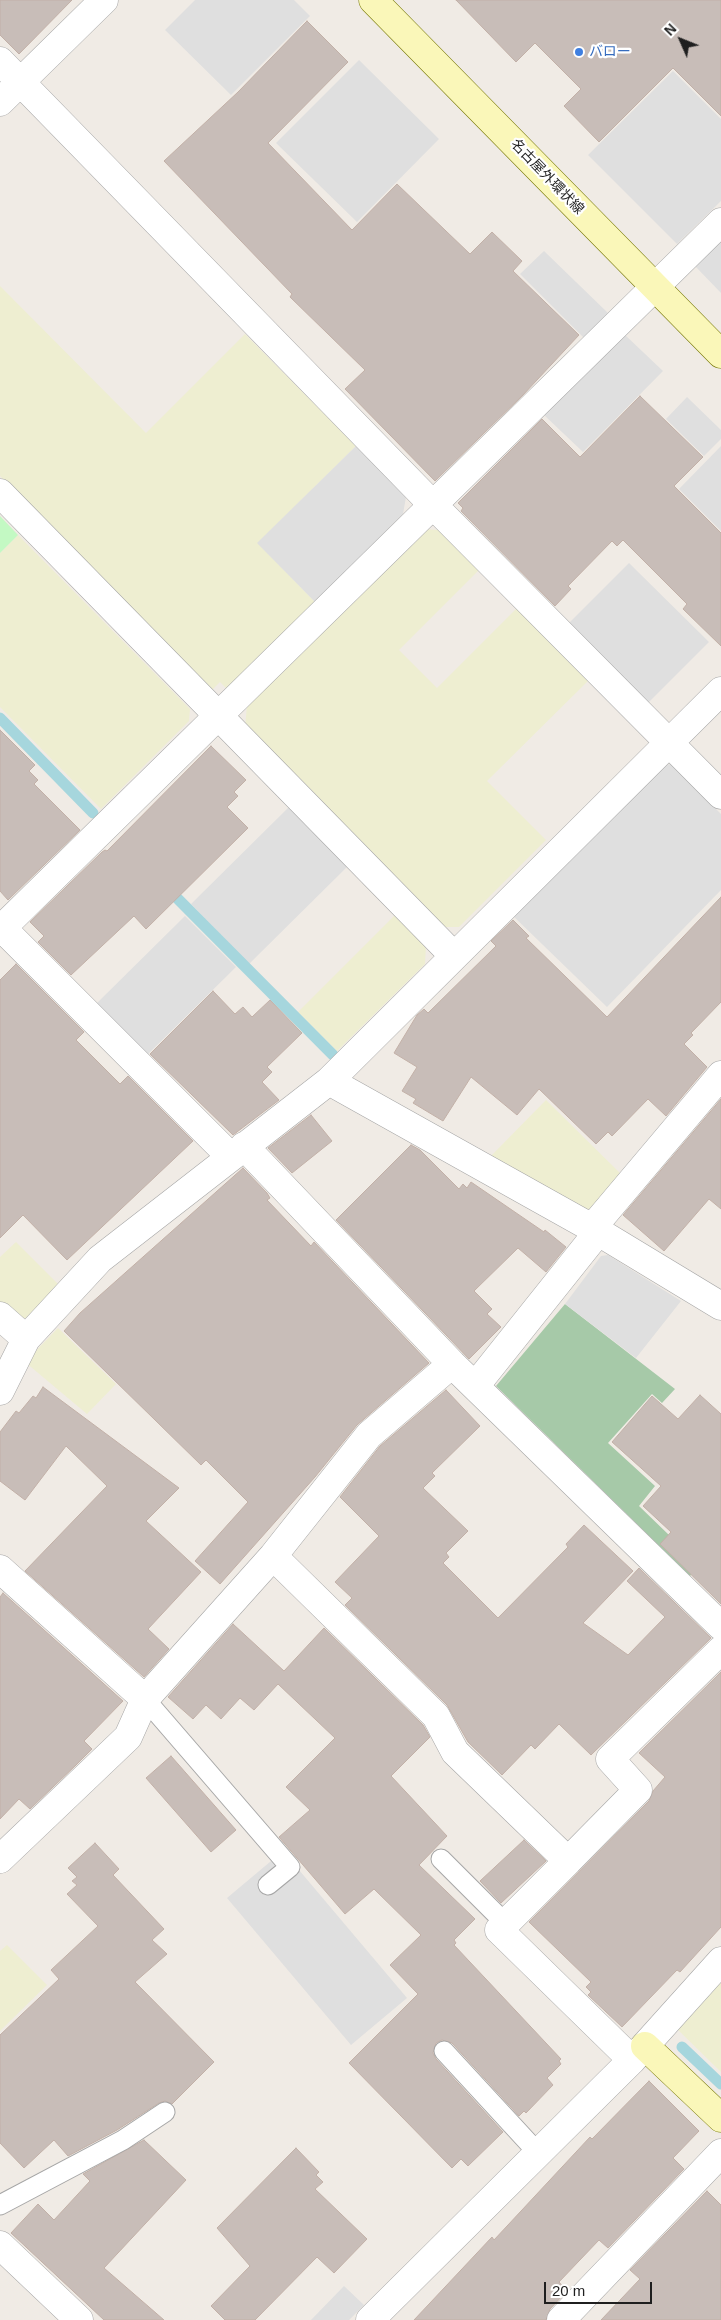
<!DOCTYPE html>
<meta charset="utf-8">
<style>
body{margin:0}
#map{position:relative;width:721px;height:2320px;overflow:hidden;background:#f0ebe5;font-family:Arial,sans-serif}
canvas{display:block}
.north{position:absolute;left:656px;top:15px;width:50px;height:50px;-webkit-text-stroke:4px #fff;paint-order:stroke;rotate:314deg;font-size:14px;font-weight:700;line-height:20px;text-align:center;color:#1f1f1f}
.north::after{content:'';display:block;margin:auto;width:18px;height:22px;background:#1f1f1f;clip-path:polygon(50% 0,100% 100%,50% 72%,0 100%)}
.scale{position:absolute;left:544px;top:2282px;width:108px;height:22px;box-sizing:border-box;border:2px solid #1f1f1f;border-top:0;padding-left:6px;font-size:15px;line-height:18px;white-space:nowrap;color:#1f1f1f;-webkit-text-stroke:4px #fff;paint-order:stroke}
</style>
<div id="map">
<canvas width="721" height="2320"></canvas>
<div class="north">N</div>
<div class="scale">20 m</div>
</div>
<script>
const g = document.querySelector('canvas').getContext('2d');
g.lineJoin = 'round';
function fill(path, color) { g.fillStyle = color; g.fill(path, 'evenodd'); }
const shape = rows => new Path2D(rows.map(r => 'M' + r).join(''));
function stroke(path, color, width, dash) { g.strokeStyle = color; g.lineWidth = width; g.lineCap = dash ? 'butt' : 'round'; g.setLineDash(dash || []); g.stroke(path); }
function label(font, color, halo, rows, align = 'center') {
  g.font = font + ' Arial,"Noto Sans JP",sans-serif'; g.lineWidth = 4.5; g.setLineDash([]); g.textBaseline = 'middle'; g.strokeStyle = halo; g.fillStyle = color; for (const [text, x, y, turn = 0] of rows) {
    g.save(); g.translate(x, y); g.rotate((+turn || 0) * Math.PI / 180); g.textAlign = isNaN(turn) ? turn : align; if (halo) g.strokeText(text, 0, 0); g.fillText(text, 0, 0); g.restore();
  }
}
fill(shape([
 [0,286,146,433,245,334,356,446,258,543,315,602,227,689,220,682,212,690,0,476],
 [422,529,439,530,479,570,399,650,437,688,517,608,589,680,487,781,546,840,459,927,443,927,245,728,247,705],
 [18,535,190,709,189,721,101,809,0,707,0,553],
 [396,914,426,945,425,964,337,1051,298,1012],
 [546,1100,621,1174,592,1209,579,1210,490,1157],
 [16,1242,58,1284,29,1318,13,1318,0,1305,0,1257],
 [58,1328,116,1384,87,1414,25,1362],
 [7,1945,47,1985,0,2031,0,1951],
 [717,1980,721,1983,721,2072,673,2025]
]), '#eeeed1');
fill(shape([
 [565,1304,675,1389,662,1403,652,1394,608,1443,655,1486,639,1506,700,1565,690,1576,496,1386]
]), '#a6c9a8');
fill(shape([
 [0,516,18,535,0,553]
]), '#c3f9c3');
fill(shape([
 [195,0,294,0,310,16,231,95,165,30],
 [359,60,439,139,357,222,276,143],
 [673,71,721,119,721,201,677,244,588,155],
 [721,239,721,293,695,266],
 [544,251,608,313,584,338,520,274],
 [624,334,663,371,583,452,544,415],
 [687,397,721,430,721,439,704,456,666,419],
 [356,446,406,497,403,514,315,602,257,543],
 [721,446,721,531,679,489],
 [629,563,709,642,648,703,568,624],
 [671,764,721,814,721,890,607,1007,510,913,660,766],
 [290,806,348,866,249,964,191,904],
 [185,916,236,967,146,1056,95,1005],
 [608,1255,681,1301,636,1358,565,1304,601,1256],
 [283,1851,407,1998,351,2045,227,1898],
 [344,2286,364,2305,349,2320,311,2320]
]), '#dfdfdf');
stroke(shape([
 [0,718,93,813],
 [167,888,333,1055],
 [682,2047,721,2084]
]), '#a6d6dd', 11);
const building = shape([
 [0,0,72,0,19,54,0,35,0,0],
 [456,0,721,0,721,116,673,68,599,142,564,106,581,89,535,43,516,62,456,0],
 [307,21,348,62,268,143,352,230,397,184,470,254,492,232,522,261,513,271,579,335,523,395,435,481,345,389,365,370,290,297,292,294,164,161,238,92,307,21],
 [640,396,703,457,674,486,721,533,721,646,683,609,687,604,623,540,617,546,612,541,568,586,571,589,555,606,461,511,463,508,458,503,542,419,580,457,640,396],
 [0,730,35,765,29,771,38,780,34,784,80,830,8,900,0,891,0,730],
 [211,746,246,780,234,792,238,796,227,807,248,828,146,929,134,916,71,975,38,942,44,936,30,922,102,852,105,850,107,851,211,746],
 [721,897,721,1002,691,1033,693,1035,684,1044,707,1067,666,1116,648,1099,612,1136,608,1132,596,1144,539,1089,517,1115,471,1077,443,1121,413,1103,416,1099,402,1091,417,1067,394,1053,417,1015,424,1009,428,1013,496,946,491,941,513,920,529,936,526,938,607,1017,721,897],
 [16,964,84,1032,76,1040,120,1084,128,1076,193,1141,67,1260,23,1215,0,1238,0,980,16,964],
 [213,991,235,1014,243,1007,252,1017,270,1000,302,1033,267,1067,272,1072,262,1082,279,1100,233,1135,150,1054,213,991],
 [721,1099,721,1209,709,1199,664,1251,623,1215,721,1099],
 [311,1115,332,1141,292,1173,268,1148,311,1115],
 [411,1145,420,1150,459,1189,463,1184,467,1188,471,1182,544,1232,545,1230,566,1247,546,1272,518,1248,474,1291,492,1309,487,1314,501,1327,469,1359,336,1220,411,1145],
 [243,1168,267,1193,270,1198,267,1200,311,1246,314,1242,429,1363,357,1425,315,1477,220,1584,195,1561,248,1502,206,1460,201,1465,64,1331,80,1313,243,1168],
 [43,1387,179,1488,146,1521,201,1572,148,1629,169,1649,144,1677,25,1571,107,1486,66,1446,25,1500,0,1481,0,1432,16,1411,19,1413,33,1396,36,1398,43,1387],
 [446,1390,480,1426,432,1473,435,1476,423,1488,468,1531,446,1553,449,1557,443,1563,498,1618,568,1547,566,1544,584,1525,633,1571,583,1623,628,1655,665,1617,627,1581,639,1568,711,1638,591,1755,559,1724,535,1749,531,1745,502,1775,468,1742,447,1705,345,1605,352,1598,335,1582,379,1536,340,1497,380,1446,446,1390],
 [700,1395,721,1414,721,1604,660,1544,671,1532,643,1506,661,1486,612,1442,652,1396,678,1419,700,1395],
 [3,1593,123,1701,84,1741,92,1749,75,1766,30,1809,19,1799,0,1819,0,1597,3,1593],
 [233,1624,284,1671,324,1628,423,1725,430,1737,391,1776,447,1836,419,1865,475,1919,454,1940,456,1943,454,1945,561,2059,559,2061,561,2064,547,2078,553,2085,526,2113,524,2111,519,2116,452,2043,442,2040,436,2043,433,2053,436,2059,503,2132,468,2166,461,2159,452,2168,349,2063,418,1994,390,1965,421,1935,374,1889,345,1914,279,1837,310,1810,286,1787,335,1738,278,1684,254,1710,240,1698,221,1719,206,1705,193,1719,168,1697,233,1624],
 [721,1672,721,1927,680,1972,677,1970,622,2027,588,1995,591,1992,586,1987,591,1982,529,1922,649,1801,653,1791,665,1777,639,1753,721,1672],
 [171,1756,236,1830,211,1852,146,1778,171,1756],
 [524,1840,546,1861,501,1903,480,1881,524,1840],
 [95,1843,119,1869,113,1875,164,1929,152,1940,167,1954,135,1982,214,2062,172,2104,165,2101,159,2103,117,2130,68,2156,54,2140,24,2168,0,2143,0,2035,59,1979,51,1970,98,1926,67,1894,77,1885,72,1881,77,1877,68,1868,95,1843],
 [649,2081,699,2131,673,2158,684,2169,608,2248,599,2240,559,2282,567,2291,550,2309,546,2320,414,2320,492,2237,494,2240,590,2137,592,2139,649,2081],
 [144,2140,186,2180,104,2268,164,2320,104,2320,11,2233,38,2204,54,2220,90,2181,83,2174,144,2140],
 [296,2148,319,2172,316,2175,323,2182,315,2189,367,2239,334,2273,317,2257,255,2320,225,2320,211,2306,250,2266,217,2228,296,2148],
 [707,2191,721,2205,721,2320,601,2320,640,2279,630,2270,707,2191]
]);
fill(building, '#c8bdb8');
stroke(building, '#c2b0a7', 1);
const lane = shape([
 [145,1699,290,1867,268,1885],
 [441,1859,506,1924],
 [444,2051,538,2153],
 [0,2205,123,2140,165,2112]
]);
const street = shape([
 [0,61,433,505,721,795],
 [0,102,104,0],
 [0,493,454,956],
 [0,926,231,1157],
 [0,930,721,222],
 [329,1081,592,1228,721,1306],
 [244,1146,452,1364,721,1626],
 [592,1228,721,1075],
 [0,1316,26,1339],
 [476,1385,598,1232],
 [0,1391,26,1339,100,1259,329,1081,721,691],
 [273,1556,436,1716,455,1752,568,1861,499,1930,632,2060],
 [0,1569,145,1699],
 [0,1859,128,1737,145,1699,273,1556,369,1435,452,1364],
 [568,1861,638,1790,610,1759,721,1650],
 [0,2245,79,2320],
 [370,2320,632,2060,721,1961],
 [561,2320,721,2153]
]);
const secondary = shape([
 [373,0,721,354],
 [645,2046,721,2118]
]);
stroke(lane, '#a6a6a6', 21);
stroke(street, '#a6a6a6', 29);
stroke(secondary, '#767705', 29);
stroke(lane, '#fff', 19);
stroke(street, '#fff', 28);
stroke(secondary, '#faf7b9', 28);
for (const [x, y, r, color] of [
 [579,52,5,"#3f7fe0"]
]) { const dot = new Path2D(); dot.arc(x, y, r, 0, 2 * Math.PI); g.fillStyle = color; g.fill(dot); stroke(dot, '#fff', 2); }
label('14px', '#366cbe', '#fff', [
 ["バロー",589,52]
], 'left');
label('14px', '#1f1f1f', '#fff', [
 ["名古屋外環状線",547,177,46]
]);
</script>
